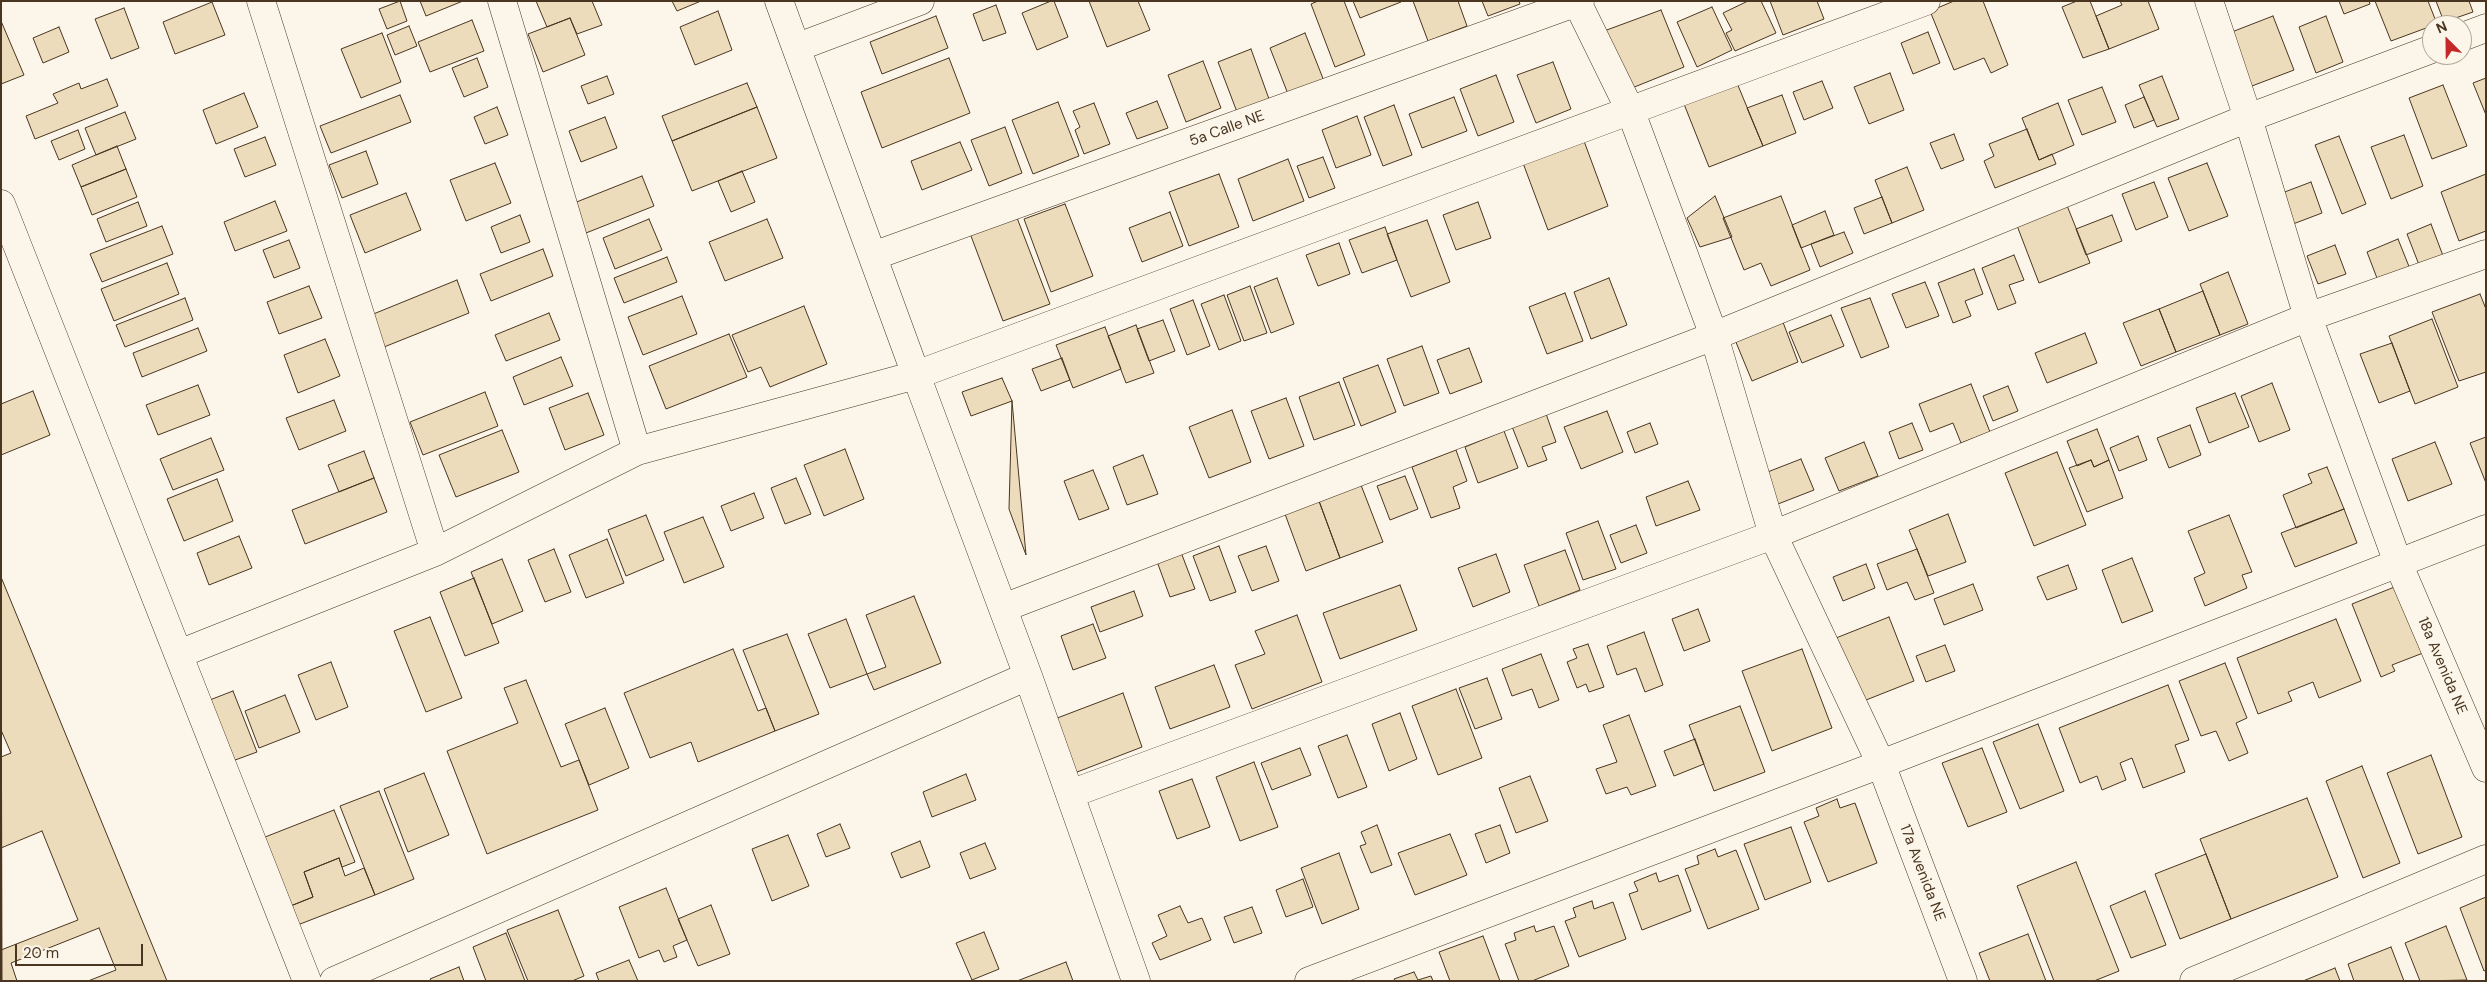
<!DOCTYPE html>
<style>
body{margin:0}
#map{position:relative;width:2487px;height:982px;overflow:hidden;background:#fbf6e9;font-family:"DM Sans",sans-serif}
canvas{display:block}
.frame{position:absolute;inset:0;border:2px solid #4a3520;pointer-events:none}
.north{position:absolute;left:2422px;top:15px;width:50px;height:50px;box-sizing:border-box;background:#fbf6e9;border:1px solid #b4a999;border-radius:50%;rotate:337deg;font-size:14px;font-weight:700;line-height:20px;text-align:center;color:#4a3520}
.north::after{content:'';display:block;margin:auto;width:18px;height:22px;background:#c62828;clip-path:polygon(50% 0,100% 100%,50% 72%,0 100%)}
.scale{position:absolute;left:15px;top:944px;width:128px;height:22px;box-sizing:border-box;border:2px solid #4a3520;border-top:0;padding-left:6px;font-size:15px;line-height:18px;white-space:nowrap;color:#4a3520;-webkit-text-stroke:4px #fbf6e9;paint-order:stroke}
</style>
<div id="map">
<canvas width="2487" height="982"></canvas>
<div class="frame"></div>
<div class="north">N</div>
<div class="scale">20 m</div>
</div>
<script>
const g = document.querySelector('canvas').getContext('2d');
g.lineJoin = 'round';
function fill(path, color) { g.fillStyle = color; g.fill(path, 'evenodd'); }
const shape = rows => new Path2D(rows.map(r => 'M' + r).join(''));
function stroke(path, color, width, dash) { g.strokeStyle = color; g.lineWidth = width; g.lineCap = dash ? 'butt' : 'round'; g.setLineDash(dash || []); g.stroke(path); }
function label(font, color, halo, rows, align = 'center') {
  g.font = font + ' "DM Sans",sans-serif'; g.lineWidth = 4; g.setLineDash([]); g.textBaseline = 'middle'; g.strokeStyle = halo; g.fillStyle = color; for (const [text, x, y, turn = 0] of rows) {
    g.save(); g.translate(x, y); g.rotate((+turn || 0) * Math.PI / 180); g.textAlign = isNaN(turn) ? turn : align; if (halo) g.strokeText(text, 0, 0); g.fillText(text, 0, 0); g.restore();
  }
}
const building = shape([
 [400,1,407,21,387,29,379,9,400,1],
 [420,1,463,1,426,16,420,1],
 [536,1,592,1,602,25,577,34,570,18,547,27,536,1],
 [672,1,701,1,677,11,672,1],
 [1051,1,1054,1,1068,37,1037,50,1022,13,1051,1],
 [1089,1,1138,1,1150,30,1107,47,1089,1],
 [1318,1,1344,1,1365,55,1335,67,1311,4,1318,1],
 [1353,1,1400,1,1401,2,1360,18,1353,1],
 [1413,1,1458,1,1467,26,1428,41,1413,1],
 [1482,1,1519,1,1520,4,1488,16,1482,1],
 [1748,1,1761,1,1776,33,1735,51,1726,33,1732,30,1723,13,1748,1],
 [1770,1,1817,1,1824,19,1783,35,1770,1],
 [1954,1,1983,1,2008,65,1991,73,1984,58,1954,70,1930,11,1954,1],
 [2077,1,2090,1,2109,49,2083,58,2062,7,2077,1],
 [2120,1,2148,1,2159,29,2109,49,2096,16,2122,5,2120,1],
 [2339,1,2369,1,2370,4,2344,14,2339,1],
 [2375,1,2428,1,2437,24,2391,41,2375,1],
 [2436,1,2469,1,2473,12,2444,22,2436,1],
 [212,2,225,35,175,54,163,22,212,2],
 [996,5,1006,33,983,41,973,14,996,5],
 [1712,7,1732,50,1697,67,1677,22,1712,7],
 [124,8,139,48,111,59,95,19,124,8],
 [1661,10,1684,67,1627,90,1604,31,1661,10],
 [718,11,732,50,695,65,680,27,718,11],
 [936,16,948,48,882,74,870,42,936,16],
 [2273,16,2294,70,2244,89,2224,35,2273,16],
 [2326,16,2343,62,2316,73,2299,27,2326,16],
 [570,18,585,55,543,72,528,34,570,18],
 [472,20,484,51,430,72,418,42,472,20],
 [1,21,24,75,1,84,1,21],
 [409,26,417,46,395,55,387,35,409,26],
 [59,27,69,52,43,63,33,38,59,27],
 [1928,32,1940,63,1913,74,1901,43,1928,32],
 [382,33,401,82,361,98,341,49,382,33],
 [1305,33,1324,81,1288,94,1270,48,1305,33],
 [1251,49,1269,99,1237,112,1218,62,1251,49],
 [477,58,488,87,464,97,452,68,477,58],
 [949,58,970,113,882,148,861,92,949,58],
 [1203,61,1221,108,1186,122,1168,75,1203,61],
 [1553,62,1571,109,1536,123,1517,75,1553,62],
 [1890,73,1904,110,1869,124,1854,87,1890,73],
 [1496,75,1514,122,1478,136,1460,89,1496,75],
 [607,76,614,94,588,104,581,86,607,76],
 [2162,76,2179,119,2157,127,2139,85,2162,76],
 [2486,78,2486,115,2473,83,2486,78],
 [107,79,118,106,35,139,26,116,58,103,53,94,79,83,81,89,107,79],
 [1822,81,1833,108,1804,120,1793,92,1822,81],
 [747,83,757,107,672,141,662,116,747,83],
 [1737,83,1763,146,1709,167,1684,104,1737,83],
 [2443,85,2467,146,2432,159,2409,98,2443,85],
 [2102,87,2116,122,2082,135,2068,100,2102,87],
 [244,93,258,127,216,144,203,110,244,93],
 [400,95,411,122,331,153,320,126,400,95],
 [1782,95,1796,133,1763,146,1747,108,1782,95],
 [1454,97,1467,131,1422,148,1409,114,1454,97],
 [2144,97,2154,120,2134,128,2125,105,2144,97],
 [1157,101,1168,128,1137,139,1126,113,1157,101],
 [1058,102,1079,156,1033,174,1012,120,1058,102],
 [1094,103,1110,144,1084,154,1075,130,1080,127,1073,111,1094,103],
 [2058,103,2074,145,2039,160,2022,118,2058,103],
 [1394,105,1412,155,1383,166,1364,117,1394,105],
 [497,107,508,135,485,144,474,117,497,107],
 [757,107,777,158,692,191,672,141,757,107],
 [125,112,136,139,96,155,85,128,125,112],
 [1357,116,1371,155,1336,168,1322,130,1357,116],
 [605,117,617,148,581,162,569,131,605,117],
 [1005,127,1022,173,989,186,971,140,1005,127],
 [2027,129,2039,160,2052,154,2056,164,1995,188,1984,161,1994,156,1989,144,2027,129],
 [78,130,85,149,59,160,51,141,78,130],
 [1954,134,1964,160,1941,169,1930,143,1954,134],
 [2404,135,2423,186,2391,199,2371,147,2404,135],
 [2339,136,2366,204,2342,214,2315,145,2339,136],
 [265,137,276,165,245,177,234,149,265,137],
 [1584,141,1608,206,1548,230,1523,163,1584,141],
 [960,142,972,170,922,190,911,161,960,142],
 [117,146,126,169,81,187,72,165,117,146],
 [366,151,378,184,342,198,329,165,366,151],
 [1323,157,1335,188,1309,198,1297,166,1323,157],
 [1288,159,1304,201,1253,221,1238,179,1288,159],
 [495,163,511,203,466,221,450,180,495,163],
 [2207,163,2228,216,2189,231,2168,178,2207,163],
 [1907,167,1924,210,1892,223,1875,180,1907,167],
 [126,169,137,197,92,215,81,187,126,169],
 [742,171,755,202,731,212,718,181,742,171],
 [1219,174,1239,227,1189,246,1169,192,1219,174],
 [2486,174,2486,231,2459,241,2441,192,2486,174],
 [642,176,654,206,586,233,574,203,642,176],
 [2154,182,2168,217,2136,230,2122,194,2154,182],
 [2311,182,2322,213,2293,224,2282,193,2311,182],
 [406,193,421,230,365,253,350,215,406,193],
 [1715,196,1732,237,1700,247,1687,218,1715,196],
 [1781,196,1810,270,1771,286,1761,263,1744,270,1723,218,1781,196],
 [1882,197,1892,223,1864,234,1854,208,1882,197],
 [275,201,287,231,235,251,224,222,275,201],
 [138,202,147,226,106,242,97,219,138,202],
 [1478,202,1491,238,1456,250,1443,215,1478,202],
 [2066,203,2090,263,2039,283,2016,223,2066,203],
 [1065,204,1093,276,1051,292,1024,219,1065,204],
 [1014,210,1050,304,1003,321,968,228,1014,210],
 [1825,211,1834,235,1801,248,1792,225,1825,211],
 [1170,212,1183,246,1142,262,1129,228,1170,212],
 [520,215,530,242,501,253,491,227,520,215],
 [2112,215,2122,241,2086,255,2076,229,2112,215],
 [649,219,662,250,615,269,603,238,649,219],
 [767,219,783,258,725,281,709,242,767,219],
 [1427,220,1450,282,1411,297,1387,234,1427,220],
 [2431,224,2445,261,2421,270,2407,234,2431,224],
 [162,226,173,254,102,282,90,254,162,226],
 [1385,227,1397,260,1362,273,1349,240,1385,227],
 [1844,232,1853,253,1820,267,1811,244,1844,232],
 [2398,239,2412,274,2380,286,2367,252,2398,239],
 [289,240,300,268,274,278,263,250,289,240],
 [1339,243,1350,274,1318,286,1306,255,1339,243],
 [2335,245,2346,274,2318,284,2307,256,2335,245],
 [543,249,553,276,491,301,480,274,543,249],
 [2014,255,2024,280,2009,285,2016,303,1998,310,1982,268,2014,255],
 [667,257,677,282,624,303,614,278,667,257],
 [167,263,179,294,114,321,101,289,167,263],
 [1974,269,1983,294,1965,301,1971,316,1953,323,1938,283,1974,269],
 [2228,272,2248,324,2220,335,2200,284,2228,272],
 [1277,278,1294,324,1271,333,1254,287,1277,278],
 [1609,278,1627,325,1591,339,1574,292,1609,278],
 [457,280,469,313,379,349,366,317,457,280],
 [1925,282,1939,316,1906,328,1892,294,1925,282],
 [309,286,322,318,279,334,267,302,309,286],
 [1250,286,1267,333,1244,341,1227,295,1250,286],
 [2203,291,2220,335,2176,352,2159,309,2203,291],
 [1565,293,1583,341,1547,354,1529,307,1565,293],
 [2480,294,2486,309,2486,372,2459,381,2432,312,2480,294],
 [1224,295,1241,341,1219,350,1201,304,1224,295],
 [682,296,697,334,643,355,628,317,682,296],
 [185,298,193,320,125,347,116,325,185,298],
 [1870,298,1889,347,1861,358,1841,308,1870,298],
 [1193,300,1210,346,1187,355,1170,309,1193,300],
 [804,306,827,364,770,387,761,367,748,372,732,335,804,306],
 [2159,309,2176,352,2141,366,2123,323,2159,309],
 [549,313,560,340,506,361,495,335,549,313],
 [1831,315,1844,346,1802,363,1789,332,1831,315],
 [1781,317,1798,362,1752,381,1733,335,1781,317],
 [2432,319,2458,387,2415,404,2389,336,2432,319],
 [1163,320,1175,351,1149,361,1137,329,1163,320],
 [1136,325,1154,373,1126,383,1108,336,1136,325],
 [1105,327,1121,369,1073,388,1056,345,1105,327],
 [198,328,207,351,142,377,133,353,198,328],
 [2085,333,2097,363,2047,383,2035,353,2085,333],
 [729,334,747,377,666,409,649,366,729,334],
 [325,339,340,376,298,393,284,355,325,339],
 [2392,343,2410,391,2379,403,2360,354,2392,343],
 [1422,346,1439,393,1404,406,1387,359,1422,346],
 [1469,348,1482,382,1450,394,1437,360,1469,348],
 [561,357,573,386,524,405,513,377,561,357],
 [1062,358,1070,380,1041,391,1032,369,1062,358],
 [1378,365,1396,412,1361,426,1343,378,1378,365],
 [1002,378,1012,401,971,416,962,392,1002,378],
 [1339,382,1355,425,1314,440,1299,397,1339,382],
 [2272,383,2290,430,2259,442,2241,396,2272,383],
 [1971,384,1990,432,1961,443,1953,423,1930,432,1919,404,1971,384],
 [198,385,210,415,158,435,146,405,198,385],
 [2008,386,2018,411,1993,421,1983,396,2008,386],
 [33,391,50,435,1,455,1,404,33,391],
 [485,392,498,426,423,455,410,422,485,392],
 [588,393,604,435,565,450,549,408,588,393],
 [2235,393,2249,427,2209,443,2196,408,2235,393],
 [1286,398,1304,446,1269,459,1251,411,1286,398],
 [334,400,346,431,299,450,286,418,334,400],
 [1012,401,1026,555,1009,509,1012,401],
 [1232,410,1251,462,1209,478,1189,427,1232,410],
 [1545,411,1556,442,1542,447,1547,460,1528,467,1511,424,1545,411],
 [1607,411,1623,452,1581,469,1564,427,1607,411],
 [1650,423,1658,444,1635,453,1627,432,1650,423],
 [1912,423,1923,450,1899,459,1889,432,1912,423],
 [2190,425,2201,455,2169,468,2157,438,2190,425],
 [2097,429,2109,460,2094,467,2091,460,2077,466,2067,441,2097,429],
 [502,430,519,472,456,497,439,455,502,430],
 [1504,431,1518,468,1478,483,1465,447,1504,431],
 [2138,436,2147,460,2119,471,2110,448,2138,436],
 [2486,437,2486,483,2470,443,2486,437],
 [211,438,224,470,173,490,160,459,211,438],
 [1864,442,1878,476,1839,491,1825,458,1864,442],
 [2435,442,2452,484,2408,501,2392,459,2435,442],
 [845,449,864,499,824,516,804,465,845,449],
 [1456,450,1467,481,1453,487,1460,508,1431,518,1412,467,1456,450],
 [364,451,374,478,339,492,328,465,364,451],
 [2057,452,2086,525,2034,546,2005,473,2057,452],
 [1143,455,1158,494,1127,505,1113,467,1143,455],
 [1801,459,1814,490,1778,504,1765,473,1801,459],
 [2091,460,2094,467,2109,460,2123,498,2087,512,2069,468,2091,460],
 [2327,467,2344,509,2296,528,2283,495,2312,483,2308,474,2327,467],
 [1093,470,1109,509,1079,520,1064,481,1093,470],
 [1405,476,1418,509,1390,520,1377,486,1405,476],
 [374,478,387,512,305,544,292,510,374,478],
 [796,478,811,514,785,524,771,488,796,478],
 [217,479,233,521,184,541,167,499,217,479],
 [1688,481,1700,510,1656,526,1646,497,1688,481],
 [1361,485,1383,542,1340,558,1319,501,1361,485],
 [754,493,764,518,731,531,721,506,754,493],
 [1319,501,1340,558,1306,571,1285,514,1319,501],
 [2344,509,2357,543,2295,567,2281,533,2344,509],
 [1948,514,1966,562,1928,576,1909,530,1948,514],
 [646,515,664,560,626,576,608,530,646,515],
 [2229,515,2252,572,2242,575,2247,588,2205,606,2194,578,2205,573,2188,531,2229,515],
 [703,517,724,567,684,583,664,532,703,517],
 [1598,521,1616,569,1583,580,1566,533,1598,521],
 [1636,525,1647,553,1621,563,1610,535,1636,525],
 [239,536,252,568,209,585,197,553,239,536],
 [607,539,624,583,586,598,569,555,607,539],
 [1219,546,1236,592,1210,601,1193,556,1219,546],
 [1266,546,1279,581,1252,591,1238,556,1266,546],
 [1179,547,1195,589,1170,597,1155,556,1179,547],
 [554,549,571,592,545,602,528,560,554,549],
 [1917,549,1934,593,1915,600,1907,582,1887,590,1877,564,1917,549],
 [1565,550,1580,590,1539,606,1524,565,1565,550],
 [1496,554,1510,592,1473,607,1458,568,1496,554],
 [2132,558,2153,611,2122,623,2102,570,2132,558],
 [502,559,523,611,492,624,471,572,502,559],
 [1866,564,1875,588,1843,601,1833,577,1866,564],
 [2068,565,2077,589,2047,600,2037,577,2068,565],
 [1,577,167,981,2,981,1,577],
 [474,578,499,643,465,656,440,592,474,578],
 [1973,584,1983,610,1944,625,1934,599,1973,584],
 [1400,585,1417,630,1340,659,1323,613,1400,585],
 [2397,586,2423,653,2392,665,2395,671,2381,677,2352,604,2397,586],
 [1134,591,1143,616,1100,632,1091,607,1134,591],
 [914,596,941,663,874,690,867,674,886,667,866,615,914,596],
 [1698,609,1710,641,1684,651,1672,619,1698,609],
 [1297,615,1322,682,1252,709,1235,665,1265,654,1255,631,1297,615],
 [430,617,462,698,426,712,394,631,430,617],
 [1889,617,1914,681,1861,702,1836,638,1889,617],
 [846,619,867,674,830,688,808,634,846,619],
 [2336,619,2361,681,2319,698,2313,682,2288,692,2292,701,2258,714,2237,658,2336,619],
 [1093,624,1106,658,1073,670,1061,636,1093,624],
 [1644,632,1663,685,1645,692,1636,668,1617,675,1607,646,1644,632],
 [787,634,819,714,775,731,743,650,787,634],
 [1588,644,1604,687,1589,692,1586,684,1577,688,1567,662,1577,658,1573,649,1588,644],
 [1945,645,1955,671,1926,682,1916,656,1945,645],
 [733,649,758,711,766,708,775,731,698,762,691,742,650,758,624,693,733,649],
 [1802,649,1832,728,1772,751,1742,671,1802,649],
 [1541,654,1559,700,1539,708,1532,689,1512,696,1502,669,1541,654],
 [331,662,348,707,316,720,298,675,331,662],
 [2225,663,2247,718,2236,723,2248,753,2229,761,2216,731,2201,736,2179,681,2225,663],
 [1214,665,1230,707,1170,729,1155,687,1214,665],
 [1487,678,1502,719,1475,729,1459,688,1487,678],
 [526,680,561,767,579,760,598,810,487,854,447,751,518,723,504,688,526,680],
 [2168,685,2189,740,2175,745,2185,772,2143,788,2132,758,2120,763,2126,780,2102,790,2097,776,2080,783,2059,728,2168,685],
 [1456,689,1482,758,1438,775,1412,706,1456,689],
 [233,691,257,752,227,763,202,703,233,691],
 [1123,693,1142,747,1072,774,1052,720,1123,693],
 [285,695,300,732,259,748,245,711,285,695],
 [1740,706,1765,772,1714,791,1689,725,1740,706],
 [605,708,629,768,589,785,565,724,605,708],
 [1400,713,1417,759,1389,771,1372,724,1400,713],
 [1629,715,1656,786,1631,795,1627,787,1606,794,1596,769,1617,762,1603,725,1629,715],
 [2038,724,2064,791,2020,809,1993,742,2038,724],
 [1,730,11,753,1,757,1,730],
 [1347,735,1367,787,1338,798,1318,746,1347,735],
 [1695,739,1704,764,1674,776,1664,751,1695,739],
 [1300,748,1311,775,1272,790,1261,763,1300,748],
 [1982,748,2007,812,1968,827,1942,763,1982,748],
 [2431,755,2462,837,2418,854,2387,773,2431,755],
 [1254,762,1278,827,1240,841,1216,777,1254,762],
 [2362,766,2400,863,2363,878,2326,781,2362,766],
 [424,773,449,835,408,852,384,789,424,773],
 [966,774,976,800,932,817,923,792,966,774],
 [1530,776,1548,821,1516,833,1499,788,1530,776],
 [1192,779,1210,827,1177,839,1159,791,1192,779],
 [379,791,414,879,375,895,340,806,379,791],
 [2307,798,2338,877,2231,919,2200,839,2307,798],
 [1837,799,1840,808,1855,803,1877,863,1828,882,1804,822,1819,816,1816,808,1837,799],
 [334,810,355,862,342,867,339,858,304,872,313,897,288,907,260,839,334,810],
 [840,824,850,848,826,857,817,834,840,824],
 [1377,825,1392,865,1371,873,1360,846,1366,844,1361,832,1377,825],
 [1500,825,1510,853,1486,863,1475,834,1500,825],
 [1791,827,1811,882,1765,900,1744,844,1791,827],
 [42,831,78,920,1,950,1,848,42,831],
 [1450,834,1467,875,1415,895,1398,853,1450,834],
 [788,835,809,886,772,901,752,849,788,835],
 [920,841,930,867,901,878,891,853,920,841],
 [985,843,996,869,970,879,960,853,985,843],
 [1715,849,1718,857,1736,850,1759,909,1708,929,1685,869,1699,864,1697,856,1715,849],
 [1339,853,1359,909,1322,924,1301,868,1339,853],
 [2206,854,2231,919,2180,939,2155,874,2206,854],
 [339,858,345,876,364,868,375,895,295,926,288,907,313,897,304,872,339,858],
 [2076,862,2119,971,2094,981,2054,981,2017,886,2076,862],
 [1656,873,1659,882,1678,875,1691,911,1642,930,1629,894,1638,891,1634,882,1656,873],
 [1303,879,1313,907,1286,917,1276,890,1303,879],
 [666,888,687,940,673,946,677,957,664,962,659,950,639,958,619,907,666,888],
 [2145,891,2166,945,2131,958,2110,906,2145,891],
 [2486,897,2486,970,2484,971,2460,908,2486,897],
 [1592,901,1594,909,1613,902,1626,939,1579,957,1565,921,1576,917,1573,908,1592,901],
 [711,905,730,954,698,966,678,919,711,905],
 [1180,906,1188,923,1202,918,1211,940,1160,960,1152,943,1167,936,1158,915,1180,906],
 [1252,907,1262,933,1234,943,1224,917,1252,907],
 [558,910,584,976,572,981,528,981,507,930,558,910],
 [1534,926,1536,932,1554,926,1569,966,1532,981,1519,981,1505,944,1516,940,1514,933,1534,926],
 [2446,926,2467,980,2420,981,2405,943,2446,926],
 [99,928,116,970,88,981,17,981,11,963,99,928],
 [984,932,999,969,972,980,956,943,984,932],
 [506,933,525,981,486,981,473,947,506,933],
 [2028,934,2046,981,1990,981,1979,953,2028,934],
 [1483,936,1500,981,1450,981,1439,952,1483,936],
 [2391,947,2404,981,2354,981,2348,964,2391,947],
 [629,960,638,981,599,981,596,973,629,960],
 [1066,962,1073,981,1017,981,1066,962],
 [459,967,464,981,431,981,430,979,459,967],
 [2335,968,2340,981,2303,981,2335,968],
 [1414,972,1418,980,1431,976,1433,981,1395,981,1394,979,1414,972]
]);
fill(building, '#ecdcbc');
stroke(building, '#4a3520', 1);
const minor = shape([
 [261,1,435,552],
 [502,1,637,451],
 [2209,1,2248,118,2308,317,2398,563,2486,768],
 [1577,2,1631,112,1714,336,1773,535,1881,764,1963,981],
 [2462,37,2486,28],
 [798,47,920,1],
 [1,204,307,981],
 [873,256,1580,1],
 [1003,608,1714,336,2248,118,2432,49],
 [179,654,435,552,637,451,916,375,779,1],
 [1070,794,1773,535,2308,317,2486,254],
 [334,981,1028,676],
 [1136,981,1028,676,916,375,1926,1],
 [1309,981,1881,764,2486,529],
 [2194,981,2486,859]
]);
stroke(minor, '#4a3520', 29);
stroke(minor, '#fbf6e9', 28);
label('15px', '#4a3520', '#fbf6e9', [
 ["5a Calle NE",1227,129,-20],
 ["18a Avenida NE",2442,666,67],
 ["17a Avenida NE",1922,873,69]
]);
</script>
